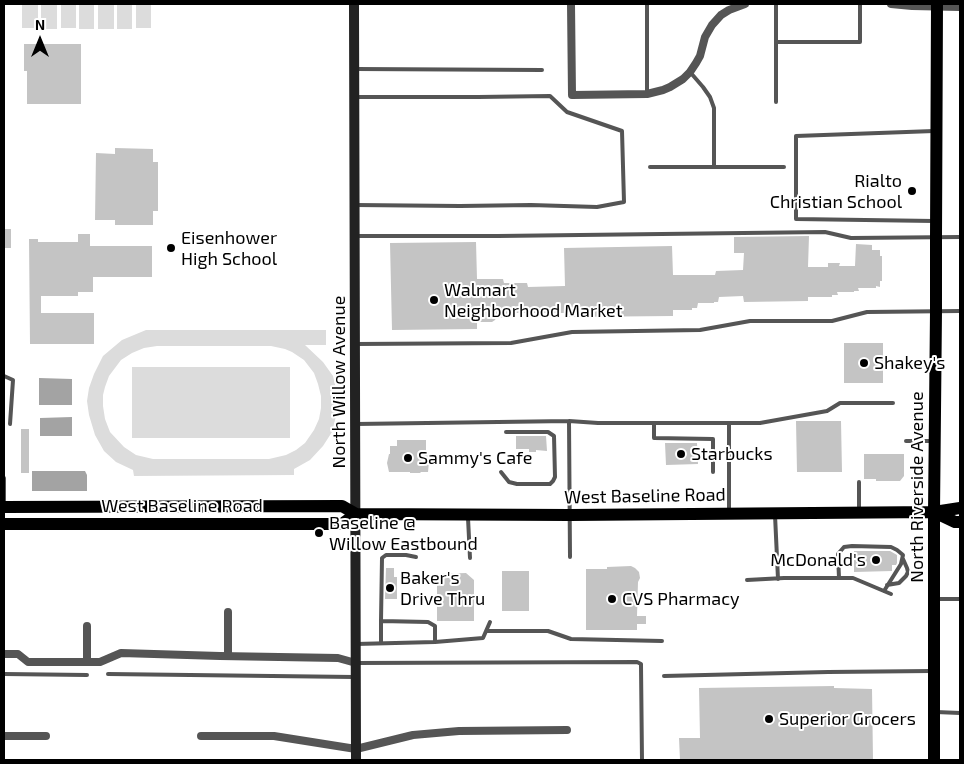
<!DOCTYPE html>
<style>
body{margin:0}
#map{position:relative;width:964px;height:764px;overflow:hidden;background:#fff;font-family:"Exo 2",sans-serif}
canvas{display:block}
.frame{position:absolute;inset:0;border:5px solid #000;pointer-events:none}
.north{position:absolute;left:15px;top:15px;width:50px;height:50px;-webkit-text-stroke:4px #fff;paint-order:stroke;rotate:0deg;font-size:14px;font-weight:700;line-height:20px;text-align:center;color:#000}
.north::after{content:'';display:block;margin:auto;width:18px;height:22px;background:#000;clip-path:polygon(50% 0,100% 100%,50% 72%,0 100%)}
</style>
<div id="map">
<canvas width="964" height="764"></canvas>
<div class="frame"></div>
<div class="north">N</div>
</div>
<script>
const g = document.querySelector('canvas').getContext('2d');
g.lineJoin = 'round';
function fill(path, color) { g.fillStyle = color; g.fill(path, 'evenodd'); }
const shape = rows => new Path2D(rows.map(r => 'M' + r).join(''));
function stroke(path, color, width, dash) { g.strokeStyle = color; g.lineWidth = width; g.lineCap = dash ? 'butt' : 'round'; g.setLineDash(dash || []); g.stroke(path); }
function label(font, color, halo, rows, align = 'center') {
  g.font = font + ' "Exo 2",sans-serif'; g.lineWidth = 4; g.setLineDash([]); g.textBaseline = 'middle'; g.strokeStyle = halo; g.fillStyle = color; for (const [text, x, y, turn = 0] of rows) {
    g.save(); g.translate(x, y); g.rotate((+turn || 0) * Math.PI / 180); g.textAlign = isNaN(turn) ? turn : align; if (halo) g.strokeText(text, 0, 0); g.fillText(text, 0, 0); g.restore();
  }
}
fill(shape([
 [22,4,38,4,38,28,22,28],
 [41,4,57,4,57,29,41,29],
 [61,4,76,4,76,28,61,28],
 [79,4,94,4,94,29,79,29],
 [98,4,114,4,114,29,98,29],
 [117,4,132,4,132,29,117,29],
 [136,4,151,4,151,28,136,28],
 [146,330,326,330,326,345,305,345,323,362,333,376,337,393,337,412,332,432,323,446,310,460,294,469,294,475,134,476,133,470,116,462,104,451,95,435,89,415,87,401,89,388,94,374,103,356,122,340],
 [157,346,271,346,285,349,292,352,304,360,314,373,318,384,321,396,321,408,319,419,314,430,305,443,296,450,286,455,269,459,153,459,136,455,124,447,110,432,105,419,103,406,103,395,105,387,109,376,121,360,132,353,144,348],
 [132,367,290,367,290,438,132,438]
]), '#dcdcdc');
fill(shape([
 [39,378,72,379,72,405,39,405],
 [72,417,72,436,40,436,40,418],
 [32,471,85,471,87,475,87,491,32,491]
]), '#a3a3a3');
fill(shape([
 [24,44,81,44,81,104,27,104,27,71,24,71],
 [115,148,153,149,153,162,158,162,158,211,153,211,153,225,115,225,115,220,95,220,96,153,115,154],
 [4,229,11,229,11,248,4,248],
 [78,234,90,234,90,246,152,246,152,277,93,277,93,292,78,292,78,296,41,296,41,313,94,313,94,344,30,344,29,239,38,239,38,242,78,242],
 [809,236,808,267,828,267,828,263,840,263,839,266,855,266,856,244,872,245,872,250,880,250,880,256,882,256,882,281,880,281,880,287,876,286,876,288,858,288,859,291,854,291,854,292,837,292,838,295,832,295,832,297,808,297,808,301,744,302,743,296,719,297,718,302,714,302,714,303,698,303,697,308,692,308,692,310,673,310,673,316,565,317,565,313,514,313,514,316,510,317,496,318,495,320,492,322,477,322,477,329,392,330,390,243,476,242,477,279,503,279,504,283,527,283,528,287,565,286,564,248,672,246,673,275,715,275,716,271,743,270,744,253,734,253,734,237],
 [844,343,883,343,883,383,844,383],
 [796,421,841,421,842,472,797,472],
 [21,429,29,429,29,473,21,473],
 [516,436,546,436,547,451,536,450,536,452,529,452,529,449,516,449],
 [397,440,426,440,426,452,428,452,429,462,428,472,421,472,420,473,410,473,410,472,389,472,387,463,389,454,390,454,390,446,397,446],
 [665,443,697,443,698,464,666,465],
 [864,454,904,454,904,476,900,481,876,481,876,479,864,479],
 [854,551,890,551,897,555,897,563,896,565,892,565,892,571,854,572],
 [631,566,635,568,639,572,640,578,638,582,637,616,646,616,646,624,637,624,637,630,586,630,586,569,607,569,607,567],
 [386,568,394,568,394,577,397,577,397,599,385,599],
 [502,571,529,571,529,611,502,611],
 [466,573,474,580,474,621,437,621,437,574],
 [834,686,834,688,872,689,873,760,680,760,679,738,700,738,699,688]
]), '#c4c4c4');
stroke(shape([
 [647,4,647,94],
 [776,4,776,102],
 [776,42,860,42,860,4],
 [356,69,542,70],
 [690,72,703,87,710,97,714,108,714,167],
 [934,131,796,136,796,219,934,221],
 [650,167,784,167],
 [355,205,460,206,531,205,597,207,624,202,622,131,567,112,550,96,478,97,356,97],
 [357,236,498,236,825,232,851,238,960,237],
 [356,344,511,343,572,332,700,330,750,321,832,321,867,312,960,311],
 [4,376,13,380,10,424],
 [569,421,598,423,729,423],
 [654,423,654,438,713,439,713,472],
 [356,424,569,421,570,557],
 [906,441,933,441],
 [501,472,509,482,517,484,550,484,553,481,555,477,554,436,548,432,506,432],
 [4,505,4,478],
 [859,510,859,482],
 [729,512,729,423,760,423,827,411,840,403,893,403],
 [775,515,778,579],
 [468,518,470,558],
 [839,578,838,554,844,547,852,546,891,547,897,550,903,555,901,564,884,591],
 [747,580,784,578,853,578,891,594],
 [887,585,899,583,906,576,908,572,907,568,903,559],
 [936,599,960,599],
 [381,621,382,558,386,555,406,555,416,557],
 [486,631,548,631,571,639,662,641],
 [435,642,483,638,490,622],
 [356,644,435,642,435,626,428,622,381,621,381,643],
 [356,663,637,662,641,664,641,666,642,760],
 [4,674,87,675],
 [108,674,354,677],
 [664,676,828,672,931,671],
 [936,712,960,713]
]), '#555', 4);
stroke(shape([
 [571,4,572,95,647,94,663,90,670,87,683,79,690,72,696,63,700,56,705,37,712,25,721,15,729,10,745,4],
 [891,4,912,6,960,7],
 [228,612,228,656],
 [4,654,18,654,28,662,100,662,121,653,220,656,338,658,356,663],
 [87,662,87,626],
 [4,736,46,736],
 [201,736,274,736,356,749,413,735,459,731,567,730]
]), '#555', 8);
stroke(shape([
 [354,4,356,760]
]), '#222', 10);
stroke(shape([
 [4,507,342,506,356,514,570,515,934,512,960,508],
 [934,512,955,522,960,522],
 [4,524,342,524,356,514],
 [934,760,934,512,936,311,936,237,937,4]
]), '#000', 12);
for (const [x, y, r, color] of [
 [912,191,5,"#000"],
 [171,248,5,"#000"],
 [434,300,5,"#000"],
 [864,363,5,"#000"],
 [681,454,5,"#000"],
 [408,458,5,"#000"],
 [319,533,5,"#000"],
 [876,560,5,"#000"],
 [390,588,5,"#000"],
 [612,599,5,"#000"],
 [769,719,5,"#000"]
]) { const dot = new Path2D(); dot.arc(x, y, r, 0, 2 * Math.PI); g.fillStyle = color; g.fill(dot); stroke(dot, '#fff', 2); }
label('18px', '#000', '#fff', [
 ["Rialto",902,181,"right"],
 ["Christian School",902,202,"right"],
 ["Eisenhower",181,238],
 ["High School",181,259],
 ["Walmart",444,290],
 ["Neighborhood Market",444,311],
 ["Shakey's",874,363],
 ["Starbucks",691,454],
 ["Sammy's Cafe",418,458],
 ["Baseline @",329,523],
 ["Willow Eastbound",329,544],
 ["McDonald's",866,560,"right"],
 ["Baker's",400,578],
 ["Drive Thru",400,599],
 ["CVS Pharmacy",622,599],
 ["Superior Grocers",779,719]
], 'left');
label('18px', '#000', '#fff', [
 ["North Willow Avenue",339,382,-90],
 ["North Riverside Avenue",917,487,-90],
 ["West Baseline Road",645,496,-1],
 ["West Baseline Road",182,506]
]);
</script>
